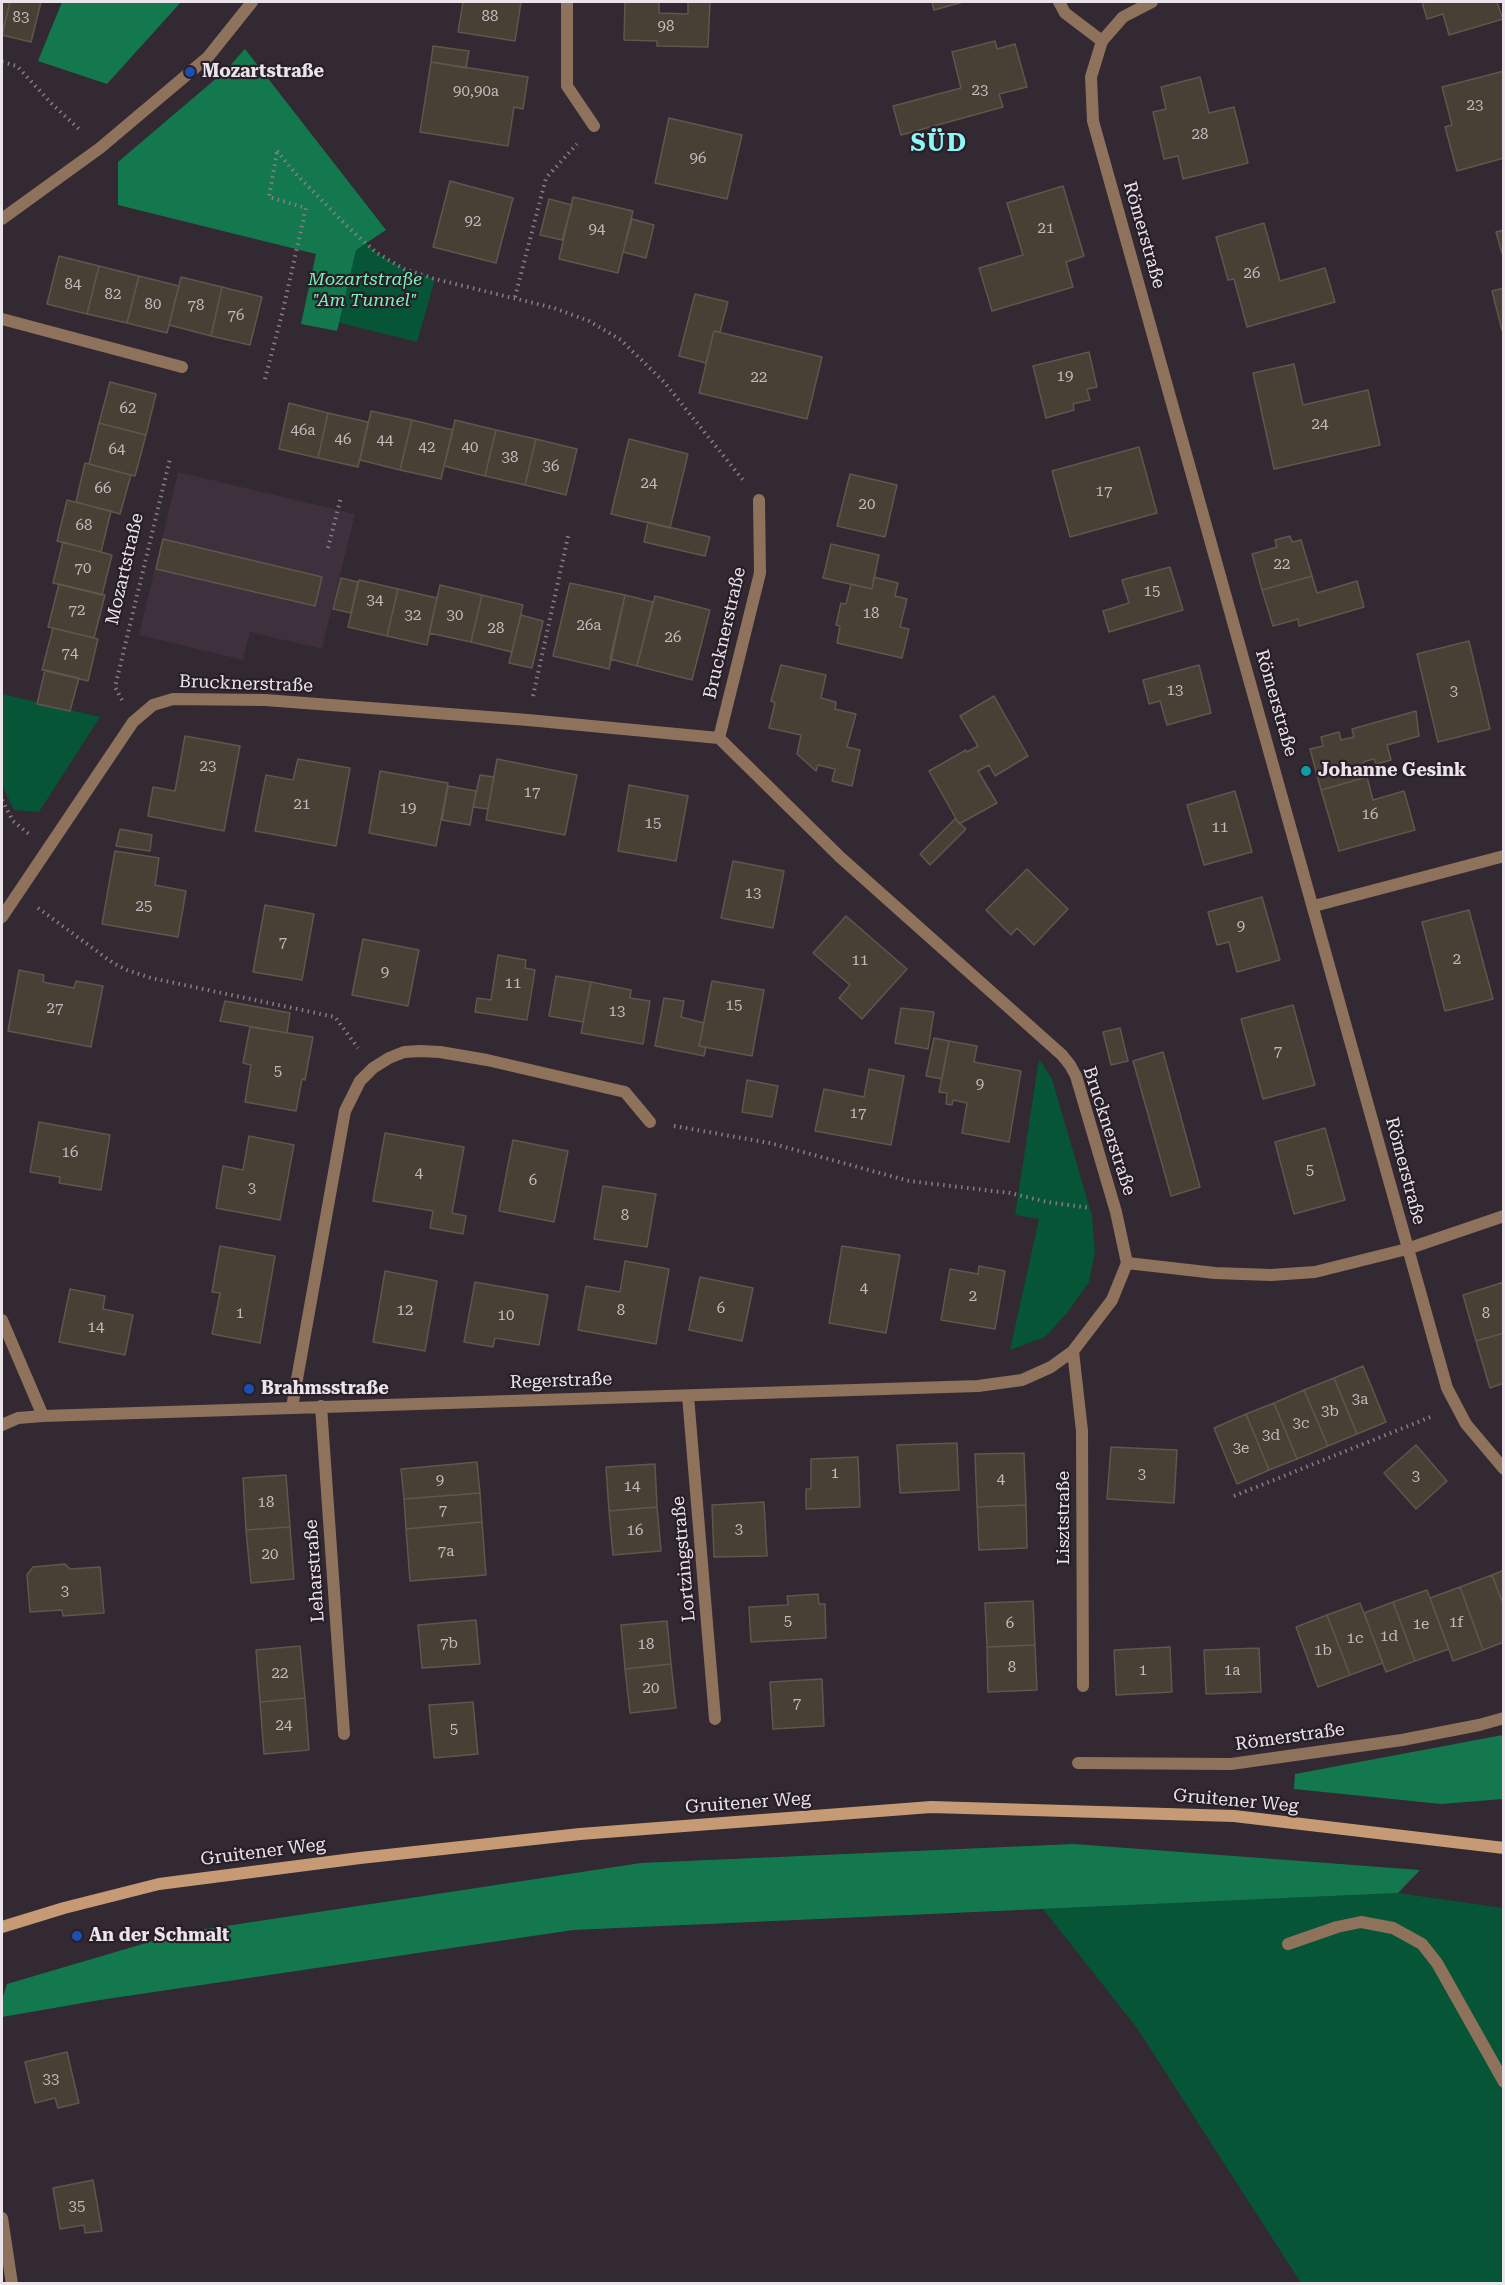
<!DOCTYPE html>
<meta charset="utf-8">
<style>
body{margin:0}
#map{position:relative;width:1505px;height:2285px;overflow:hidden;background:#322932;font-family:"Roboto Serif",serif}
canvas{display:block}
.frame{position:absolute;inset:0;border:3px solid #ebe4ea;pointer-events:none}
</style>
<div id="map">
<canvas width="1505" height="2285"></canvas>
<div class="frame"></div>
</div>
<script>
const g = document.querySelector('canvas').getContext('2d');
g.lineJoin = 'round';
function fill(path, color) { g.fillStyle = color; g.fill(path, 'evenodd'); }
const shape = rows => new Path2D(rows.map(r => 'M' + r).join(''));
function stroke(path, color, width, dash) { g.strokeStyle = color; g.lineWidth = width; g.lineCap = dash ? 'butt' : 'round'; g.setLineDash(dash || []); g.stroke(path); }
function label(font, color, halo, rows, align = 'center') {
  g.font = font + ' "Roboto Serif",serif'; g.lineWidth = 4.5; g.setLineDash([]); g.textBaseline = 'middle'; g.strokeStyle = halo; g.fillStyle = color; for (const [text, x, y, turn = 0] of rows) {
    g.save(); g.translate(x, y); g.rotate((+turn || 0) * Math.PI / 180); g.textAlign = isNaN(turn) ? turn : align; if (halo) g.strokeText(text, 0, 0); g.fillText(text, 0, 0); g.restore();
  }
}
fill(shape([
 [178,472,355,514,322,649,250,632,243,660,139,635]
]), '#3e303d');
fill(shape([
 [349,228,377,253,404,269,435,279,417,342,320,318],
 [2,694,100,717,39,812,14,810,2,785],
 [1039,1059,1052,1079,1092,1216,1095,1252,1089,1282,1068,1312,1045,1337,1010,1350,1039,1219,1015,1215],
 [1398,1893,1503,1908,1503,2283,1301,2283,1137,2028,1043,1909]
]), '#055536');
fill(shape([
 [62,2,181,2,107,84,38,61],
 [245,49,386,230,356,250,337,331,301,324,316,254,118,205,118,162,225,71],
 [1503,1735,1503,1799,1441,1804,1294,1789,1295,1774],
 [1074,1844,1420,1870,1398,1893,573,1930,100,2000,2,2017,2,2000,7,1984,180,1933,641,1863]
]), '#14784f');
const building = shape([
 [2,2,10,2,2,35,2,2],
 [10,2,41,2,31,42,2,35,10,2],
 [463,2,521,2,515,41,458,32,463,2],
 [625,2,659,2,659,13,688,14,688,2,710,2,708,47,657,46,657,41,624,40,625,2],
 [932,2,963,2,934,10,932,2],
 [1422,2,1497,2,1503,19,1449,35,1443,14,1427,19,1422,2],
 [995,41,997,49,1015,44,1027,87,999,94,1003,107,901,135,893,106,961,88,952,52,995,41],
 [433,46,469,51,466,68,431,62,433,46],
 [431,62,528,77,523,109,514,107,508,146,420,132,431,62],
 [1504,71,1504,158,1457,171,1445,127,1452,125,1442,87,1504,71],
 [1200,77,1209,113,1234,107,1248,163,1183,179,1178,156,1164,159,1153,112,1166,109,1161,87,1200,77],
 [669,118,742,135,727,199,655,183,669,118],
 [450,181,513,198,496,263,433,247,450,181],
 [1063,186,1084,256,1066,262,1073,287,992,311,979,268,1023,255,1007,203,1063,186],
 [573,197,633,211,618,273,559,259,573,197],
 [549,199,572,205,562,240,540,235,549,199],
 [632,219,654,225,646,258,623,252,632,219],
 [1264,223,1280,281,1325,268,1335,302,1247,327,1234,279,1228,280,1216,237,1264,223],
 [1504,230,1504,260,1496,232,1504,230],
 [59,256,99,266,87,314,47,304,59,256],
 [99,266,139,276,127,323,87,314,99,266],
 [139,276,179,286,167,333,127,323,139,276],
 [181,277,222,287,211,336,169,325,181,277],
 [222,287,262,297,250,345,211,336,222,287],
 [1504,288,1504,330,1502,330,1492,291,1504,288],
 [695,294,728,302,720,332,714,331,706,363,679,356,695,294],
 [714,331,822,357,807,419,699,393,714,331],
 [1089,352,1097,387,1087,389,1090,400,1073,404,1074,410,1046,418,1033,366,1089,352],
 [1294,364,1303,405,1368,390,1380,445,1274,469,1253,373,1294,364],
 [110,382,156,394,146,435,99,423,110,382],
 [289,403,328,413,318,458,279,449,289,403],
 [371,411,412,420,400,470,360,460,371,411],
 [328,413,368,422,358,467,318,458,328,413],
 [412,420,453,430,441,479,400,470,412,420],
 [455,420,496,430,485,476,444,466,455,420],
 [99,423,146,435,135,476,89,464,99,423],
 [496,430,536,439,525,485,485,476,496,430],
 [536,439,577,449,566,495,525,485,536,439],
 [629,439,688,454,670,528,611,514,629,439],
 [1139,447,1157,513,1070,537,1052,471,1139,447],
 [85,463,131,475,120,514,76,502,85,463],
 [850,474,897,485,885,537,837,526,850,474],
 [67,500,111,511,101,552,57,541,67,500],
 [648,522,710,537,705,556,644,542,648,522],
 [1290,536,1292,542,1301,540,1312,576,1262,590,1252,554,1277,547,1275,540,1290,536],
 [163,539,322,577,315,606,156,569,163,539],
 [63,542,112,555,102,595,53,583,63,542],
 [831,544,879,555,872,589,823,578,831,544],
 [1170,567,1183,610,1109,632,1103,611,1129,603,1122,580,1170,567],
 [1312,576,1317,593,1357,581,1364,607,1299,626,1298,619,1273,626,1262,590,1312,576],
 [874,577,898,583,895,596,907,599,900,627,909,629,902,658,837,643,840,626,836,625,841,603,846,604,851,584,872,589,874,577],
 [341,578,358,582,351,613,333,609,341,578],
 [359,580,398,589,387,636,348,627,359,580],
 [570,583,625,595,609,669,553,656,570,583],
 [59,584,105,595,94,638,48,627,59,584],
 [440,585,482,595,471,642,429,633,440,585],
 [398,589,437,598,427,645,387,636,398,589],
 [482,595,523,605,512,652,471,642,482,595],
 [625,595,653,602,637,666,610,659,625,595],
 [655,596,710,610,692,680,637,666,655,596],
 [521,615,543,621,532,668,509,663,521,615],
 [53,628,98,639,88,681,42,670,53,628],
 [1469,641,1490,729,1438,742,1417,654,1469,641],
 [781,665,826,675,821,698,836,702,835,709,856,714,847,747,860,750,852,786,832,781,835,769,818,765,816,771,797,754,801,735,769,728,775,703,771,701,781,665],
 [1199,665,1211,713,1167,725,1160,701,1149,704,1143,680,1199,665],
 [45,670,79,678,70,711,37,704,45,670],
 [994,696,1028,756,995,776,989,765,978,771,997,803,959,824,929,771,966,750,967,752,978,746,960,716,994,696],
 [1416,711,1419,736,1387,745,1391,760,1376,764,1374,759,1363,762,1367,777,1321,790,1310,749,1323,746,1321,737,1339,732,1341,740,1354,737,1352,729,1416,711],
 [185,736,240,746,224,831,148,816,153,787,175,791,185,736],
 [298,759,350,768,336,846,255,831,266,775,293,780,298,759],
 [497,759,577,775,565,835,486,820,497,759],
 [380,771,448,783,436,846,369,833,380,771],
 [480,775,494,777,488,809,473,807,480,775],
 [1367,777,1373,800,1404,791,1415,830,1339,851,1321,790,1367,777],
 [629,785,688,796,676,861,618,851,629,785],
 [448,786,476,791,470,825,442,820,448,786],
 [1235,791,1252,852,1204,865,1187,805,1235,791],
 [955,819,966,829,930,865,920,854,955,819],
 [120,829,152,835,150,851,116,846,120,829],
 [115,851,159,858,155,885,186,891,178,937,102,924,115,851],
 [733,861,784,871,773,928,721,918,733,861],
 [1027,869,1068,909,1034,945,1017,928,1011,935,986,910,1027,869],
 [1262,897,1280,960,1237,972,1229,942,1217,945,1208,912,1262,897],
 [265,905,314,914,302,980,253,972,265,905],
 [1469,910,1493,999,1445,1011,1422,922,1469,910],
 [846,916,907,969,862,1019,839,998,850,985,813,953,846,916],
 [363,939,419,950,408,1006,352,995,363,939],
 [498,955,526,960,525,968,535,970,527,1020,475,1012,477,998,491,1000,498,955],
 [19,970,44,975,43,982,74,988,76,981,103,986,91,1047,8,1031,19,970],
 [556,976,591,982,583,1022,549,1016,556,976],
 [712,981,764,990,752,1056,699,1046,712,981],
 [591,982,631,990,630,998,650,1001,643,1044,581,1033,591,982],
 [664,998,684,1001,681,1017,704,1023,699,1046,706,1047,704,1056,655,1046,664,998],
 [225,1001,290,1013,287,1033,220,1021,225,1001],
 [1293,1005,1315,1085,1263,1099,1241,1019,1293,1005],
 [901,1008,934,1012,928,1049,895,1043,901,1008],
 [250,1027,313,1037,305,1080,302,1079,296,1111,245,1102,251,1065,243,1063,250,1027],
 [1120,1028,1128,1061,1111,1065,1103,1032,1120,1028],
 [934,1038,949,1041,942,1079,926,1076,934,1038],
 [949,1041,977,1046,974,1062,1021,1071,1009,1142,962,1133,967,1103,953,1100,952,1105,946,1104,947,1093,939,1092,949,1041],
 [1163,1052,1200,1187,1171,1196,1133,1061,1163,1052],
 [869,1069,904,1076,891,1145,815,1131,824,1089,864,1097,869,1069],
 [747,1080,778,1086,772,1117,742,1112,747,1080],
 [39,1122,110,1135,101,1190,59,1183,60,1177,30,1172,39,1122],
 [1325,1128,1345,1200,1294,1214,1275,1142,1325,1128],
 [385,1133,464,1147,452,1213,466,1216,463,1234,430,1228,433,1211,373,1201,385,1133],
 [249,1136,294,1145,280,1220,216,1208,223,1166,243,1170,249,1136],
 [513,1140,568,1151,554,1222,499,1211,513,1140],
 [603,1186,656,1194,647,1247,594,1239,603,1186],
 [220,1246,275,1256,260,1343,212,1334,220,1293,212,1292,220,1246],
 [842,1246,900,1255,886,1333,829,1323,842,1246],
 [625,1261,669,1269,656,1344,578,1330,586,1286,620,1292,625,1261],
 [979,1266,1005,1271,995,1329,941,1320,950,1269,978,1274,979,1266],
 [385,1271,437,1281,425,1351,373,1342,385,1271],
 [700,1277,753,1288,742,1341,689,1330,700,1277],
 [475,1282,548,1295,539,1345,495,1338,493,1347,464,1342,475,1282],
 [1504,1282,1504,1333,1476,1341,1463,1295,1504,1282],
 [70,1289,105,1296,103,1309,133,1315,125,1355,59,1342,70,1289],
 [1504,1333,1504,1383,1490,1388,1476,1341,1504,1333],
 [1363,1366,1386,1422,1357,1434,1334,1378,1363,1366],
 [1334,1378,1357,1434,1328,1446,1304,1390,1334,1378],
 [1304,1390,1328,1446,1297,1459,1274,1403,1304,1390],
 [1274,1403,1297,1459,1269,1470,1246,1414,1274,1403],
 [1246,1414,1269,1470,1237,1484,1214,1428,1246,1414],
 [957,1443,959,1490,900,1493,897,1445,957,1443],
 [1416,1445,1447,1481,1416,1509,1384,1473,1416,1445],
 [1111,1447,1177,1450,1174,1503,1107,1499,1111,1447],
 [1024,1453,1026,1505,977,1507,975,1454,1024,1453],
 [858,1457,860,1507,806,1509,806,1489,811,1489,811,1459,858,1457],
 [477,1462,480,1493,404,1499,401,1469,477,1462],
 [655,1464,657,1507,609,1511,606,1467,655,1464],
 [286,1475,290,1527,246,1530,243,1478,286,1475],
 [480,1493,482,1522,406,1529,404,1499,480,1493],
 [764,1502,767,1556,714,1557,712,1505,764,1502],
 [1026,1505,1027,1548,979,1550,977,1507,1026,1505],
 [657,1507,661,1551,613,1555,609,1511,657,1507],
 [482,1522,486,1575,410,1581,406,1529,482,1522],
 [290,1527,294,1579,251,1583,246,1530,290,1527],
 [65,1564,70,1569,100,1567,104,1613,63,1616,62,1610,30,1612,27,1575,33,1567,65,1564],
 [1504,1570,1504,1606,1492,1575,1504,1570],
 [1492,1575,1504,1606,1504,1642,1483,1650,1460,1587,1492,1575],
 [1460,1587,1483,1650,1453,1661,1430,1598,1460,1587],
 [1427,1590,1449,1649,1415,1661,1393,1602,1427,1590],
 [818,1594,819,1604,825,1604,826,1638,751,1642,749,1607,788,1605,787,1596,818,1594],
 [1033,1601,1035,1645,987,1647,985,1603,1033,1601],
 [1393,1602,1415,1661,1386,1672,1364,1613,1393,1602],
 [1360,1603,1383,1663,1350,1675,1327,1615,1360,1603],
 [1327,1615,1350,1675,1318,1687,1296,1627,1327,1615],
 [476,1620,480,1664,422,1668,418,1625,476,1620],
 [667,1621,671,1664,625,1669,621,1625,667,1621],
 [1035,1645,1037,1690,988,1692,987,1647,1035,1645],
 [300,1646,305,1698,260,1702,256,1650,300,1646],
 [1170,1647,1172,1692,1116,1695,1114,1650,1170,1647],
 [1259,1648,1261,1692,1206,1694,1204,1650,1259,1648],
 [671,1664,676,1708,630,1713,625,1669,671,1664],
 [822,1679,824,1726,773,1729,770,1682,822,1679],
 [305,1698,309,1750,264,1754,260,1702,305,1698],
 [473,1702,478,1754,434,1758,429,1705,473,1702],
 [67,2052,79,2103,58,2108,55,2098,35,2103,25,2062,67,2052],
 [93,2180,102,2231,85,2233,84,2225,60,2229,53,2188,93,2180]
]);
fill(building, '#484035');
stroke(building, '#5f574c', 1.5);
stroke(shape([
 [2,62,17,66,51,103,81,131],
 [277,151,295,173,349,228,377,253,404,269,435,279,554,308,589,321,621,340,664,382,743,480],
 [515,297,546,178,577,144],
 [265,379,283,310,306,208,269,197,277,152],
 [328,548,341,497],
 [533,696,569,532],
 [122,700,115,687,170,459],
 [2,800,13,821,29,834],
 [38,908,113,963,127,970,151,978,335,1017,358,1048],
 [674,1126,770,1143,909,1181,1010,1193,1047,1202,1090,1208],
 [1234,1496,1433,1416]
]), '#867e85', 4, [1.5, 4.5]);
stroke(shape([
 [1059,2,1065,13,1102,41],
 [2,319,182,367],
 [1288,1944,1337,1927,1361,1922,1393,1928,1422,1944,1437,1963,1504,2082]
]), '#8f725c', 12);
stroke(shape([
 [567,2,567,86,594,126],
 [1152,2,1123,17,1102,41,1091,77,1093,121,1447,1388,1466,1424,1504,1469],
 [2,219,100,148,208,57,252,2],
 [719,738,760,573,759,500],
 [1314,906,1504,856],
 [2,917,133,722,153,705,173,699,265,700,528,720,719,738,840,857,1062,1055,1070,1065,1076,1076,1116,1212,1127,1263],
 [1127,1263,1215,1273,1271,1275,1315,1272,1407,1249,1504,1216],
 [2,1320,43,1416,978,1386,1022,1380,1051,1367,1073,1351,1112,1300,1127,1263],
 [1073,1351,1082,1431,1083,1686],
 [688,1396,715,1719],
 [321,1406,344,1734],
 [292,1407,345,1111,360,1081,373,1068,389,1058,404,1052,420,1051,440,1052,487,1060,625,1092,650,1122],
 [2,1425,18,1418,43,1416],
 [1078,1763,1231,1764,1402,1740,1479,1725,1504,1718],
 [2,2218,12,2284]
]), '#8f725c', 12);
stroke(shape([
 [2,1927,64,1908,159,1884,360,1858,580,1834,931,1807,1234,1816,1504,1848]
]), '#c69a75', 12);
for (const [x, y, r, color] of [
 [190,72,6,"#1a4fb4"],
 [1306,771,6,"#0f9aa8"],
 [249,1389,6,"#1a4fb4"],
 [77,1936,6,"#1a4fb4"]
]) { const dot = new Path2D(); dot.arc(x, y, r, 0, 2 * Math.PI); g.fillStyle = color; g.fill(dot); stroke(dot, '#281f28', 2); }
label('15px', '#c2bbbd', null, [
 ["88",490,17],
 ["83",21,18],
 ["98",666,27],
 ["23",980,91],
 ["90,90a",476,92],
 ["23",1475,106],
 ["28",1200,135],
 ["96",698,159],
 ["92",473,222],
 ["21",1046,229],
 ["94",597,230],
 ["26",1252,274],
 ["84",73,285],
 ["82",113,295],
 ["80",153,305],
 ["78",196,306],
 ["76",236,316],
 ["19",1065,377],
 ["22",759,378],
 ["62",128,409],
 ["24",1320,425],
 ["46a",303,431],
 ["46",343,440],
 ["44",385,441],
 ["42",427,448],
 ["40",470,448],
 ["64",117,450],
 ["38",510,458],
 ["36",551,467],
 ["24",649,484],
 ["66",103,489],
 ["17",1104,492],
 ["20",867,505],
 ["68",84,526],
 ["22",1282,565],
 ["70",83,569],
 ["15",1152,592],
 ["34",375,601],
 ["72",77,611],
 ["18",871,614],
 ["32",413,616],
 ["30",455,616],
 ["26a",589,626],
 ["28",496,629],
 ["26",673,638],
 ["74",70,654],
 ["13",1175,691],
 ["3",1454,692],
 ["23",208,767],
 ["17",532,793],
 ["21",302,805],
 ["19",408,809],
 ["16",1370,815],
 ["15",653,824],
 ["11",1220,828],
 ["13",753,894],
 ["25",144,907],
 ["9",1241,927],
 ["7",283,943],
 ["2",1457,960],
 ["11",860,961],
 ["9",385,973],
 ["11",513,984],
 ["15",734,1006],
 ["27",55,1009],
 ["13",617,1012],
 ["7",1278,1052],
 ["5",278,1072],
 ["9",980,1085],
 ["17",858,1114],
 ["16",70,1153],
 ["5",1310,1171],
 ["4",419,1174],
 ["6",533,1181],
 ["3",252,1189],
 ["8",625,1216],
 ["4",864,1289],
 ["2",973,1297],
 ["6",721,1309],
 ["12",405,1311],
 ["8",621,1311],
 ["1",240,1314],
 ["8",1486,1314],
 ["10",506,1316],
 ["14",96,1328],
 ["3a",1360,1400],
 ["3b",1330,1412],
 ["3c",1301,1424],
 ["3d",1271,1436],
 ["3e",1241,1449],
 ["1",835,1474],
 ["3",1142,1475],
 ["3",1416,1477],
 ["4",1001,1480],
 ["9",440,1481],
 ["14",632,1487],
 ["18",266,1503],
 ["7",443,1511],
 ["3",739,1530],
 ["16",635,1531],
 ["7a",446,1552],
 ["20",270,1555],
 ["3",65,1592],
 ["5",788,1622],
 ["1f",1456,1623],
 ["6",1010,1624],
 ["1e",1421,1625],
 ["1d",1389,1637],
 ["1c",1355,1639],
 ["7b",449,1644],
 ["18",646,1645],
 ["1b",1323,1651],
 ["8",1012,1668],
 ["1",1143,1671],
 ["1a",1232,1671],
 ["22",280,1674],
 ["20",651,1689],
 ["7",797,1704],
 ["24",284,1726],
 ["5",454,1730],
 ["33",51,2080],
 ["35",77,2207]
]);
label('bold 18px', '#ebe4ea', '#281f28', [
 ["Mozartstraße",202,72],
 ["Johanne Gesink",1318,771],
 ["Brahmsstraße",261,1389],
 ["An der Schmalt",89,1936]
], 'left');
label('18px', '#ebe4ea', '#281f28', [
 ["Römerstraße",1144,235,74],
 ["Mozartstraße",125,569,-77],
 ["Brucknerstraße",725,633,-77],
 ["Brucknerstraße",246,684,2],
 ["Römerstraße",1276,703,74],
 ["Brucknerstraße",1109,1131,72],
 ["Römerstraße",1405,1171,75],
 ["Regerstraße",561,1381,-2],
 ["Lisztstraße",1064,1518,-90],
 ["Lortzingstraße",684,1559,-95],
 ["Leharstraße",315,1571,-94],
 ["Römerstraße",1290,1737,-8],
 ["Gruitener Weg",1236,1801,5],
 ["Gruitener Weg",748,1803,-4],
 ["Gruitener Weg",263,1852,-7]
]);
label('italic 18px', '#7bf2b7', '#281f28', [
 ["Mozartstraße",365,280],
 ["\"Am Tunnel\"",365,301]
]);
g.letterSpacing = '1.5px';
label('bold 24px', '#8bf7f6', '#281f28', [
 ["SÜD",939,144]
]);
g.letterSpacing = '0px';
</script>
